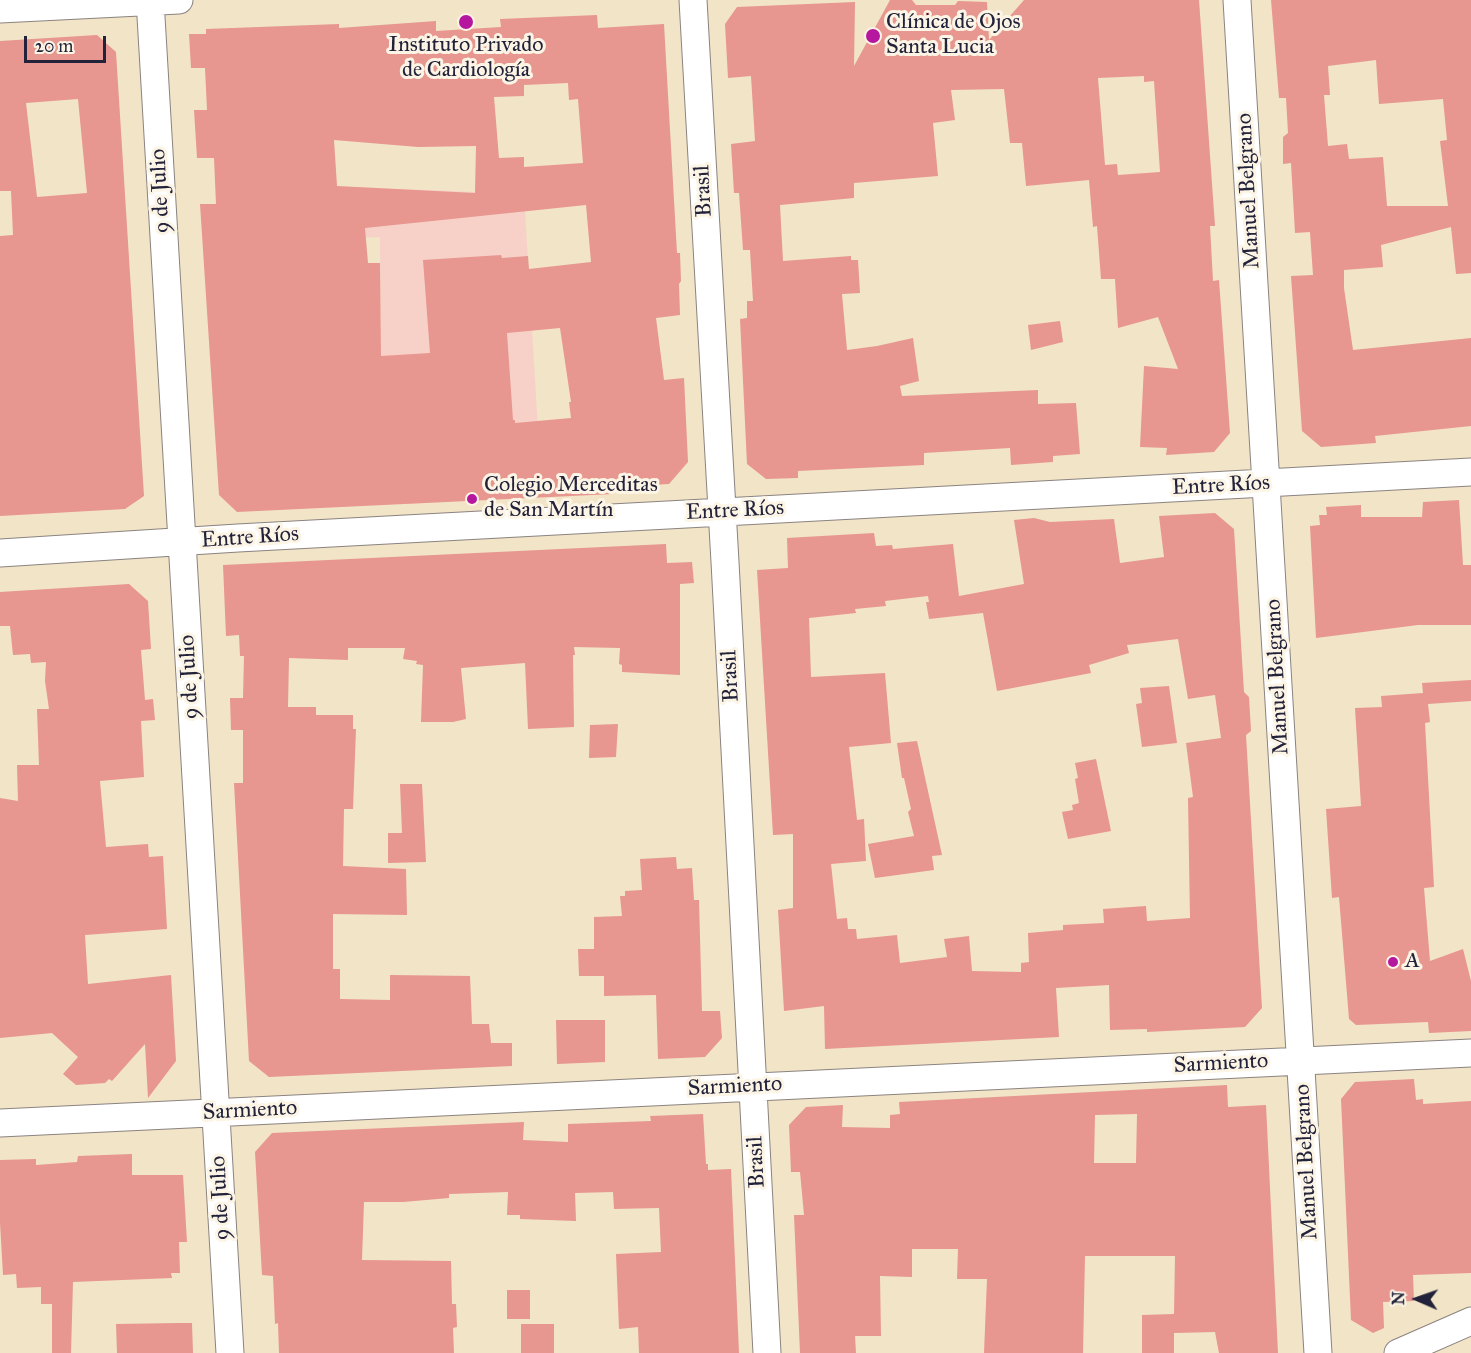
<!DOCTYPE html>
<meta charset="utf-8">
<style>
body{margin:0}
#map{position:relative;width:1471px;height:1353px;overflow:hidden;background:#f2e4c6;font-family:"IM FELL Great Primer",serif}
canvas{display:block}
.north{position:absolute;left:1387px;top:1269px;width:60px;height:60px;-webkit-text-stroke:4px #fcf5e5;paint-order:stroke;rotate:272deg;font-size:16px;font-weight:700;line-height:24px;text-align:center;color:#22223b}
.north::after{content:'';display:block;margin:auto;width:21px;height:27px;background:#22223b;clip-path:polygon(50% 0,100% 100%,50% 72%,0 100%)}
.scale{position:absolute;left:24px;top:36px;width:82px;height:27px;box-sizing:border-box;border:3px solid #22223b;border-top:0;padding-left:8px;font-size:18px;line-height:21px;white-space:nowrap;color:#22223b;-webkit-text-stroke:4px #fcf5e5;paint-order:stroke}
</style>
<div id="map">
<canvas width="1471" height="1353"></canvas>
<div class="north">N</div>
<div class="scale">20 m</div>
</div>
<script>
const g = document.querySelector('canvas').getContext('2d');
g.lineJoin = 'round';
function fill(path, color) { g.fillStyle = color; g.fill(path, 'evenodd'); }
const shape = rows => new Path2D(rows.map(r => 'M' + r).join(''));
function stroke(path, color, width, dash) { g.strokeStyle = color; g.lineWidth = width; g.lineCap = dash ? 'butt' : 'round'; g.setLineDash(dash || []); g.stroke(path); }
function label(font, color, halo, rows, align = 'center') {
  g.font = font + ' "IM FELL Great Primer",serif'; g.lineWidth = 6; g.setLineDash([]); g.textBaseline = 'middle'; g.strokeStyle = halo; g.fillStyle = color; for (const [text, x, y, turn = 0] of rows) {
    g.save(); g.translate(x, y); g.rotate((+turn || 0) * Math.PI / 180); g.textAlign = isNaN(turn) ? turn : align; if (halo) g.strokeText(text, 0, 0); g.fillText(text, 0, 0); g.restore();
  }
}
fill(shape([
 [352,187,524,194,542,497,406,504,381,409,380,237,349,238]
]), '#f7d1c8');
fill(shape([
 [890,0,912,0,916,5,955,5,958,1,987,2,989,40,1024,0,1199,0,1215,226,1210,226,1213,281,1219,280,1230,433,1214,452,1166,455,1167,448,1140,447,1144,366,1178,369,1158,317,1118,328,1115,279,1101,279,1097,226,1093,227,1089,180,1026,186,1022,143,1010,143,1004,89,951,90,955,120,933,123,938,176,854,183,854,198,780,205,783,261,851,256,851,260,858,260,860,293,842,294,847,350,877,346,913,338,919,381,900,386,902,396,1038,390,1038,404,1076,403,1080,454,1053,456,1053,462,1011,465,1010,448,924,453,924,465,798,471,798,478,766,479,747,464,740,319,747,318,747,301,753,301,750,250,743,250,739,193,734,193,731,144,755,141,751,76,728,78,725,24,737,7,855,2,854,66],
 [1144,76,1144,82,1154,81,1160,172,1118,175,1117,164,1105,165,1098,78],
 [1271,0,1471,0,1471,273,1456,274,1451,227,1381,245,1383,267,1344,270,1344,288,1353,350,1471,338,1471,426,1375,436,1376,443,1321,447,1302,431,1291,276,1313,275,1310,232,1295,233,1291,163,1283,164,1283,137,1288,133,1286,98,1279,98],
 [1376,60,1379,104,1443,99,1447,140,1440,141,1448,206,1387,206,1383,157,1349,159,1347,144,1328,146,1324,95,1330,95,1328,66],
 [597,15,598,28,664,24,677,253,680,253,681,281,679,284,680,315,656,318,664,380,684,378,688,462,669,484,612,487,613,494,237,512,219,495,200,204,216,204,214,158,197,158,194,110,207,110,205,68,191,68,189,34,206,34,206,29,339,24,339,28,436,21,436,31,501,27,500,19],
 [568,83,569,100,578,99,583,163,524,167,524,157,499,158,494,97,524,96,524,85],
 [334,140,418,147,476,146,475,193,337,186],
 [586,205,591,262,529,269,528,256,502,258,501,255,423,260,430,353,381,356,380,263,368,263,365,228],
 [560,328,571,402,569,402,571,418,515,423,515,420,513,420,507,333],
 [97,35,116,52,144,496,125,509,0,516,0,236,13,235,11,191,0,191,0,41],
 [78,99,87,193,37,197,26,103],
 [1060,321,1063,342,1031,350,1028,325],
 [1459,500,1463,565,1471,565,1471,625,1418,625,1316,638,1310,526,1320,525,1319,515,1327,515,1326,507,1361,505,1361,517,1422,517,1423,502],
 [1215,513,1234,529,1244,692,1249,697,1251,731,1246,735,1262,1008,1245,1027,1147,1032,1147,1029,1110,1030,1109,985,1056,988,1059,1037,825,1049,824,1006,784,1011,778,910,793,908,793,834,773,835,757,570,788,568,787,538,874,533,876,546,892,545,893,549,953,544,959,596,1024,584,1014,520,1034,518,1050,522,1114,519,1120,563,1164,557,1159,516],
 [928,596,929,602,926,602,929,619,983,613,997,691,1091,673,1089,665,1129,653,1127,645,1178,639,1188,699,1215,695,1221,738,1186,743,1193,797,1188,798,1190,918,1147,921,1146,906,1103,909,1104,923,1063,925,1063,930,1028,933,1029,962,1021,963,1021,972,972,971,969,936,944,939,947,957,900,963,897,935,857,939,856,929,848,929,847,918,837,919,831,864,866,861,864,819,857,820,849,747,891,743,885,673,811,677,809,618,856,613,855,609,886,606,885,601],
 [666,544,667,563,692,562,694,583,680,584,680,675,622,672,622,665,619,664,620,648,574,647,575,655,573,655,574,727,528,729,525,663,461,668,466,719,453,722,421,722,423,665,416,664,417,661,403,659,405,648,348,648,348,660,289,658,288,707,316,707,316,715,353,715,353,729,356,729,353,809,344,809,343,866,406,869,407,915,333,914,333,969,340,969,340,999,390,1000,390,975,470,976,472,1024,489,1024,491,1043,512,1043,512,1066,269,1077,249,1061,234,783,243,783,243,730,231,730,230,698,243,698,244,656,240,656,239,635,226,636,223,565],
 [129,584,148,601,151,649,141,650,145,700,153,699,155,720,141,721,144,777,100,781,106,847,148,844,149,857,163,856,167,929,85,935,88,984,171,975,176,1061,148,1098,145,1044,112,1081,109,1079,105,1083,76,1085,63,1074,78,1057,52,1033,0,1038,0,798,18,801,17,765,39,765,37,709,49,709,45,681,46,662,31,663,30,654,13,655,10,626,0,626,0,592],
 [1471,680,1471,701,1428,704,1430,722,1425,723,1434,887,1424,888,1430,961,1463,949,1471,981,1471,1031,1429,1033,1428,1022,1356,1025,1349,1019,1339,897,1332,898,1326,809,1361,806,1355,708,1382,707,1381,696,1423,693,1422,683],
 [1169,686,1177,743,1142,747,1136,704,1142,703,1140,688],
 [618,724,616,757,589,758,590,725],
 [917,741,942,855,932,856,934,870,875,878,868,844,914,836,908,812,911,809,904,778,902,778,897,743],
 [1096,759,1111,831,1068,839,1062,812,1073,810,1072,805,1079,803,1075,779,1078,778,1075,763],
 [400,784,422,784,426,862,388,863,388,833,402,833],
 [676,857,677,869,692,868,694,900,699,900,702,1011,720,1011,722,1038,705,1057,658,1059,656,995,604,996,604,976,579,976,578,949,594,949,594,917,622,916,620,896,625,896,625,891,642,890,640,859],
 [556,1020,605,1020,605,1062,557,1064],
 [1414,1079,1416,1100,1423,1099,1423,1104,1471,1101,1471,1273,1413,1275,1414,1301,1383,1302,1384,1328,1373,1333,1351,1320,1341,1099,1355,1082],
 [1227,1085,1228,1107,1266,1105,1278,1353,1219,1353,1215,1332,1174,1333,1174,1353,1142,1353,1142,1315,1174,1314,1175,1256,1085,1256,1083,1353,984,1353,987,1279,957,1279,958,1249,912,1249,912,1277,880,1276,881,1336,855,1336,856,1353,800,1353,794,1215,804,1215,800,1172,791,1172,789,1125,806,1107,843,1105,842,1127,890,1128,890,1115,900,1114,899,1102],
 [1137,1114,1136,1163,1094,1163,1095,1115],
 [703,1114,706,1164,708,1164,708,1170,731,1169,739,1353,639,1353,638,1327,619,1329,616,1254,661,1252,659,1208,614,1209,613,1192,575,1193,576,1221,520,1219,520,1215,507,1215,508,1192,449,1194,449,1198,403,1202,364,1202,362,1260,451,1261,452,1304,456,1304,457,1327,453,1328,454,1353,279,1353,278,1323,275,1324,273,1276,262,1275,255,1152,272,1133,524,1122,523,1140,568,1142,568,1124,651,1121,650,1116],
 [132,1154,132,1175,183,1175,187,1242,179,1242,180,1273,171,1273,172,1278,73,1282,71,1353,52,1353,52,1304,41,1304,41,1287,17,1288,16,1274,3,1275,0,1223,0,1160,36,1159,36,1165,77,1162,78,1156],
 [507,1290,530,1290,530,1319,507,1319],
 [179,1323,192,1323,193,1353,117,1353,116,1324],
 [521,1324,554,1324,554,1353,521,1353]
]), '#e79690');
const minor = shape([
 [150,0,230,1353],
 [693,0,725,562,767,1353],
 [1237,0,1318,1353],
 [0,9,179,0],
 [0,553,238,538,1471,472],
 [0,1123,1471,1053],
 [1398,1353,1471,1321]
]);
stroke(minor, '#8a8380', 29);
stroke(minor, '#fff', 27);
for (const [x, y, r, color] of [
 [466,22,8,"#b5179e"],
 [873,36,8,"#b5179e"],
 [472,499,6,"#b5179e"],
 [1393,962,6,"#b5179e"]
]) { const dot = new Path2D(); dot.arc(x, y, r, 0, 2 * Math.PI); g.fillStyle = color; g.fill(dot); stroke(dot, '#fcf5e5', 2); }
label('22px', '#22223b', '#fcf5e5', [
 ["Clínica de Ojos",886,23],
 ["Santa Lucia",886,48],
 ["Instituto Privado",466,46,"center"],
 ["de Cardiología",466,71,"center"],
 ["Colegio Merceditas",484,486],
 ["de San Martín",484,511],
 ["A",1405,962]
], 'left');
label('22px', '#22223b', '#fcf5e5', [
 ["9 de Julio",161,191,-93],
 ["Brasil",704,191,-93],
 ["Manuel Belgrano",1249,191,-93],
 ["Entre Ríos",1221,486,-3],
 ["Entre Ríos",735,511,-3],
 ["Entre Ríos",250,538,-4],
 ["Brasil",731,676,-93],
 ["9 de Julio",190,677,-93],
 ["Manuel Belgrano",1278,677,-93],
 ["Sarmiento",1221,1064,-3],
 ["Sarmiento",735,1087,-3],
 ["Sarmiento",250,1111,-3],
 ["Brasil",757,1162,-93],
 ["Manuel Belgrano",1307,1162,-93],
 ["9 de Julio",221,1198,-93]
]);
</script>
